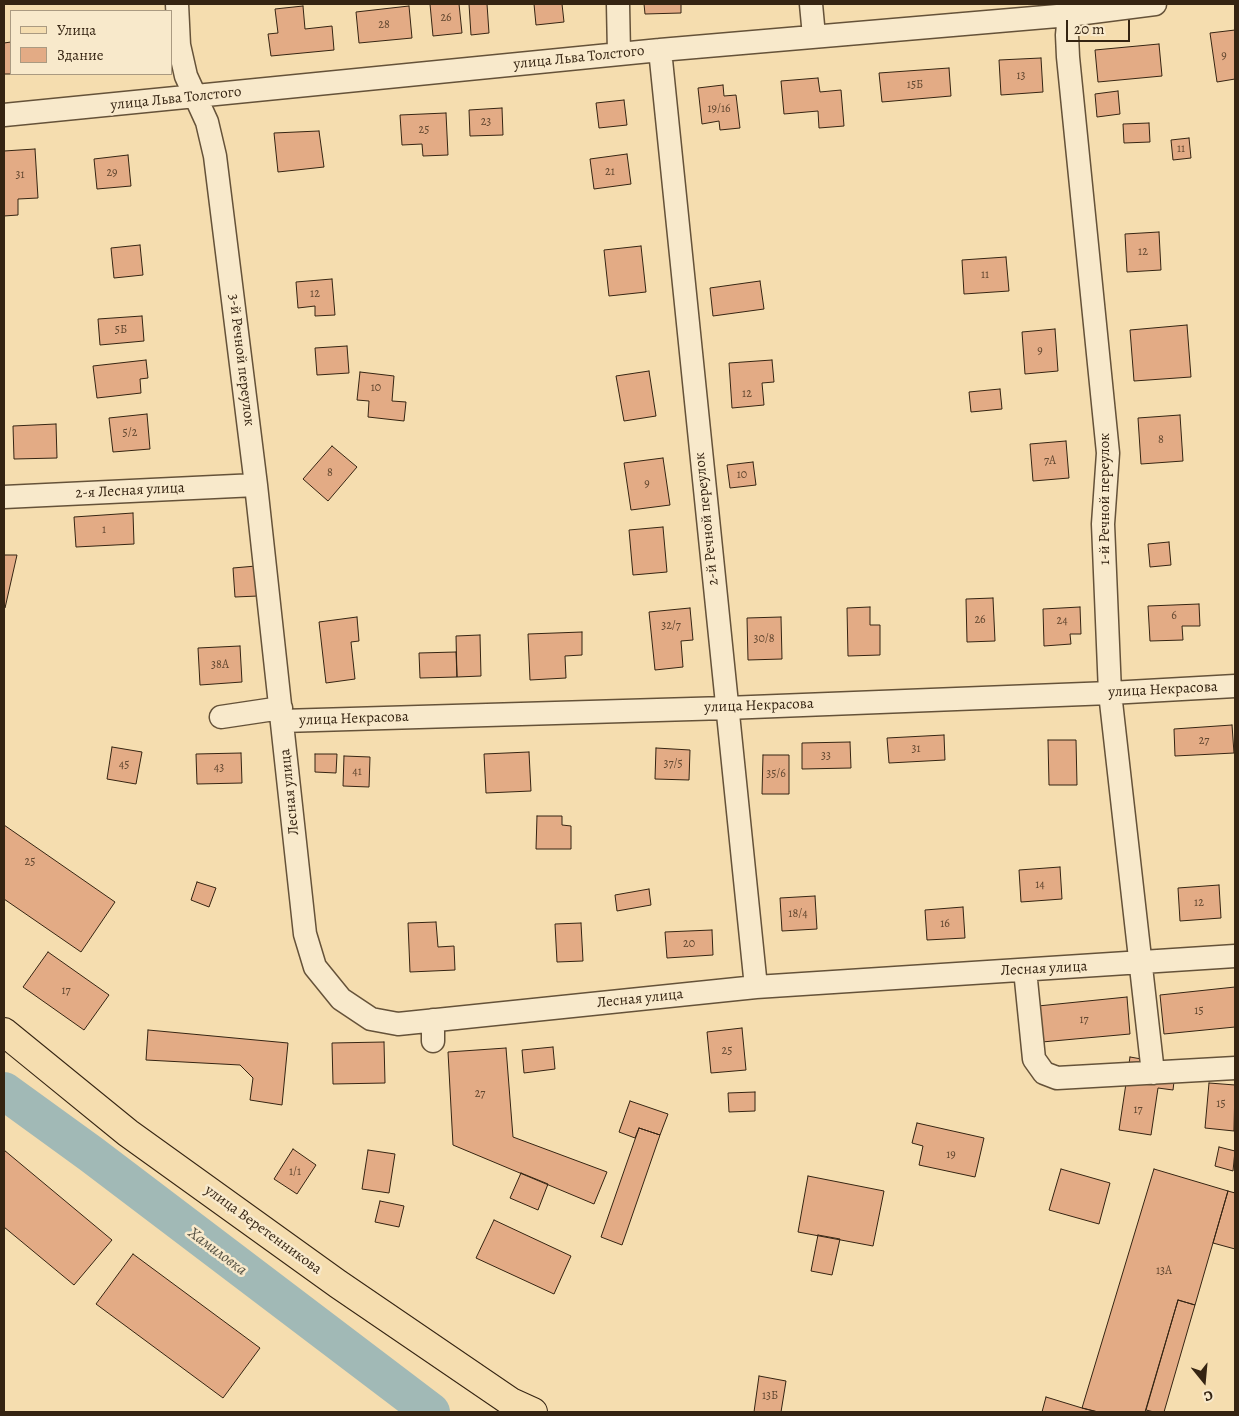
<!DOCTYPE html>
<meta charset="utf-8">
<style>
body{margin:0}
#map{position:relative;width:1239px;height:1416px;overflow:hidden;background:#f5ddaf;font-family:Alegreya,serif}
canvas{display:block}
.frame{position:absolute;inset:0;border:5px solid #352412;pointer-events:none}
.legend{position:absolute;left:10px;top:10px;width:162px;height:65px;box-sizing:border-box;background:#f8e9cb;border:1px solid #aa9a81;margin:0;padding:6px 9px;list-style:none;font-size:15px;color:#352412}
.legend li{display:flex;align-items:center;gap:10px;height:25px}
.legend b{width:25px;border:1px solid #aa9a81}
.north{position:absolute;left:1179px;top:1356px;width:50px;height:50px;-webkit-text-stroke:4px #f8e9cb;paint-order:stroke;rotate:163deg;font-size:14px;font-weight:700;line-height:20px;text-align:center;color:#352412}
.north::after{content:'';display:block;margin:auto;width:18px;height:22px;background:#352412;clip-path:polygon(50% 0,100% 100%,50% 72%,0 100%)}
.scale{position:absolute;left:1066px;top:20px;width:64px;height:22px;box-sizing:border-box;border:2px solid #352412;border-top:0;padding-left:6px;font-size:15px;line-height:18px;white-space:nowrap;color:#352412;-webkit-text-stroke:4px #f8e9cb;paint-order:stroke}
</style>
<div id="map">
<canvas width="1239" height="1416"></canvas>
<div class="frame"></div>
<ul class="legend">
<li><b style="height:6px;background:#f5ddaf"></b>Улица</li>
<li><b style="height:14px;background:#e3ab85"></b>Здание</li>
</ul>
<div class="north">С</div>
<div class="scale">20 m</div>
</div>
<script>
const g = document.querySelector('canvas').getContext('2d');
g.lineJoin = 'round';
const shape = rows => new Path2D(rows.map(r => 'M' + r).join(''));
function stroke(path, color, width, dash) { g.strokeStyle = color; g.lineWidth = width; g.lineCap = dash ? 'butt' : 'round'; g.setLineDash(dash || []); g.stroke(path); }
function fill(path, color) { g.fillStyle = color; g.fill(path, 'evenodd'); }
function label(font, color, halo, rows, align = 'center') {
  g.font = font + ' Alegreya,serif'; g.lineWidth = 5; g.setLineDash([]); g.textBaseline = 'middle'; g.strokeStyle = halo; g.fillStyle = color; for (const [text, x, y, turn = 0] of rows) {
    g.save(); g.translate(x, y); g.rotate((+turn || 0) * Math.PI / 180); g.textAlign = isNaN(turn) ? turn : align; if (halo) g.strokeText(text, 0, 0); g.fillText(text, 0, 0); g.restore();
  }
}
stroke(shape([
 [4,1091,91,1154,431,1412]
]), '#a1b9b6', 38);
const building = shape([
 [430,4,459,4,462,33,433,36,430,4],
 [469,4,487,4,489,33,471,35,469,4],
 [534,4,562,4,564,22,536,25,534,4],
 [644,4,681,4,681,13,645,14,644,4],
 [303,6,305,29,332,26,334,50,271,56,268,34,278,33,275,9,303,6],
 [409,6,412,38,359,43,356,12,409,6],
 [1235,30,1235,79,1217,82,1210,33,1235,30],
 [11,42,11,74,18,74,4,74,4,43,11,42],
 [1159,44,1162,76,1098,82,1095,50,1159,44],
 [1041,58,1043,92,1001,95,999,60,1041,58],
 [949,68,951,96,882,102,879,73,949,68],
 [818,78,820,92,841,90,844,126,819,128,818,111,784,114,781,81,818,78],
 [723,85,724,96,736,95,740,128,720,130,719,121,702,124,698,88,723,85],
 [1118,91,1120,114,1097,117,1095,94,1118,91],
 [624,100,627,125,599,128,596,103,624,100],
 [502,108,503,135,470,136,469,110,502,108],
 [446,113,448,155,423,156,422,144,402,145,400,115,446,113],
 [1149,123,1150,142,1124,143,1123,124,1149,123],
 [319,131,324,167,278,172,274,133,319,131],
 [1189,138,1191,158,1173,160,1171,140,1189,138],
 [35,149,38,198,18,199,18,215,4,216,4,151,35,149],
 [627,154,631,184,594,189,590,159,627,154],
 [128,155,131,186,97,189,94,159,128,155],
 [1159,232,1161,270,1127,272,1125,234,1159,232],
 [140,245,143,275,114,278,111,248,140,245],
 [641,246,646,292,609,296,604,250,641,246],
 [1006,257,1009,291,964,294,962,260,1006,257],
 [332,279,335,315,315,316,315,306,298,308,296,282,332,279],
 [760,281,764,309,713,316,710,288,760,281],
 [142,316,144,341,100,345,98,319,142,316],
 [1187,325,1191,377,1134,381,1130,330,1187,325],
 [1055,329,1058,371,1025,374,1022,332,1055,329],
 [347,346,349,373,317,375,315,348,347,346],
 [146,360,148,378,140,379,141,393,97,398,93,366,146,360],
 [772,360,774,382,762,383,764,405,732,408,729,363,772,360],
 [649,371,656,416,624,421,616,376,649,371],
 [360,372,394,376,392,401,406,402,404,421,368,417,369,401,357,400,360,372],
 [1000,389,1002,409,971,412,969,392,1000,389],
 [147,414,150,449,113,452,109,418,147,414],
 [1180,415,1183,461,1141,464,1138,418,1180,415],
 [56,424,57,458,14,459,13,426,56,424],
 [1066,441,1069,478,1033,481,1030,444,1066,441],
 [332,446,357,467,328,501,303,479,332,446],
 [663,458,670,505,631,510,624,463,663,458],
 [753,462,756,485,730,488,727,465,753,462],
 [133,513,134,544,76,547,74,517,133,513],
 [663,527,667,572,633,575,629,530,663,527],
 [1169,542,1171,565,1150,567,1148,544,1169,542],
 [4,555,17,555,5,608,4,608,4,555],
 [256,566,258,596,235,597,233,568,256,566],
 [993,598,995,641,967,642,966,599,993,598],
 [1199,604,1200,626,1182,626,1183,640,1150,641,1148,606,1199,604],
 [870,607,870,625,880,625,880,655,848,656,847,608,870,607],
 [1080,607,1081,634,1070,634,1071,644,1044,646,1043,609,1080,607],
 [690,608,693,640,681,641,683,667,655,670,649,612,690,608],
 [357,617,359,641,351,642,355,679,326,683,319,622,357,617],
 [781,617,782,659,748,660,747,618,781,617],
 [582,632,582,655,565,656,566,678,530,680,528,634,582,632],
 [480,635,481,676,457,677,456,636,480,635],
 [240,646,242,682,200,685,198,648,240,646],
 [456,652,457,677,420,678,419,653,456,652],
 [1232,725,1234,753,1175,756,1174,729,1232,725],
 [944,735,945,760,889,763,887,738,944,735],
 [1048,740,1076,740,1077,785,1049,785,1048,740],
 [850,742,851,768,802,769,802,743,850,742],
 [112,747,142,752,136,784,107,779,112,747],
 [656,748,690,750,689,780,655,779,656,748],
 [529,752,531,791,486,793,484,754,529,752],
 [241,753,242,783,197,784,196,754,241,753],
 [315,754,337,754,336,773,315,772,315,754],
 [763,755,789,755,789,794,762,794,763,755],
 [344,756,370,757,369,787,343,786,344,756],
 [537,816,562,816,562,825,571,826,571,849,536,849,537,816],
 [4,825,115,902,81,952,4,899,4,825],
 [1060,867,1062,899,1021,902,1019,870,1060,867],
 [197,882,216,888,209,907,191,900,197,882],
 [1219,885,1221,918,1180,921,1178,888,1219,885],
 [649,889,651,905,617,911,615,895,649,889],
 [815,896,817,929,782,931,780,898,815,896],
 [963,907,965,938,927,940,925,910,963,907],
 [436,922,438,947,454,946,455,970,410,972,408,923,436,922],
 [581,923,583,961,557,962,555,924,581,923],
 [712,930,713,955,667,958,665,932,712,930],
 [48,952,109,995,84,1030,23,987,48,952],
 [1235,987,1235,1027,1164,1034,1160,995,1235,987],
 [1127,997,1130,1034,1042,1042,1038,1006,1127,997],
 [742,1028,746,1070,711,1073,707,1032,742,1028],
 [148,1030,288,1043,282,1105,250,1100,253,1078,240,1065,146,1060,148,1030],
 [384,1042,385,1083,333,1084,332,1043,384,1042],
 [553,1047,555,1069,524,1073,522,1050,553,1047],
 [506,1048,513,1137,607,1172,594,1204,453,1145,448,1052,506,1048],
 [1130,1057,1176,1065,1173,1090,1158,1088,1151,1135,1119,1130,1130,1057],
 [1209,1083,1235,1085,1234,1131,1205,1128,1209,1083],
 [755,1092,755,1111,729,1112,728,1093,755,1092],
 [630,1101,668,1114,660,1135,639,1128,635,1138,619,1132,630,1101],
 [917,1123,984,1138,975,1177,919,1165,923,1146,912,1143,917,1123],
 [639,1128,660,1135,622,1245,601,1237,639,1128],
 [1219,1147,1235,1151,1233,1171,1215,1166,1219,1147],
 [293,1149,316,1165,297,1194,274,1179,293,1149],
 [4,1150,112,1240,74,1285,4,1227,4,1150],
 [368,1150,395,1154,389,1193,362,1189,368,1150],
 [1061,1169,1110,1183,1099,1224,1049,1210,1061,1169],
 [1154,1169,1228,1191,1195,1305,1178,1300,1145,1412,1098,1412,1082,1408,1154,1169],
 [521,1173,548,1184,538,1210,510,1198,521,1173],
 [808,1176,884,1191,873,1246,798,1232,808,1176],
 [1228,1191,1235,1193,1235,1249,1213,1243,1228,1191],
 [380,1201,404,1206,399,1227,375,1222,380,1201],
 [494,1220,571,1256,554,1294,476,1258,494,1220],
 [818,1235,840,1239,832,1275,811,1271,818,1235],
 [133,1254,260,1348,223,1398,96,1304,133,1254],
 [1178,1300,1195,1305,1164,1412,1154,1412,1146,1410,1178,1300],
 [759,1376,786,1381,781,1412,754,1412,759,1376],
 [1046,1397,1082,1408,1098,1412,1042,1412,1046,1397]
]);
fill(building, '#e3ab85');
stroke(building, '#352412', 1);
const minor = shape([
 [177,4,179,45,186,76,207,122,215,156,256,485,305,934,315,967,341,999,371,1019,398,1024,756,987,1235,956],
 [618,4,619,54],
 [811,4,814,36],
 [1070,4,1067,35,1068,57,1108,453,1103,524,1110,693,1153,1073],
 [660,50,756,987],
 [4,115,660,50,1069,15,1155,4],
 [4,497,256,485],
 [221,717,281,708],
 [282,721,726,708,1110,693,1235,686],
 [1025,970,1034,1059,1044,1073,1057,1078,1235,1068],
 [433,1020,433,1041]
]);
const major = shape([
 [4,1032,128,1133,338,1284,511,1402,533,1412]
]);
stroke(minor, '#655239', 25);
stroke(major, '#352412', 30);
stroke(minor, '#f8e9cb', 22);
stroke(major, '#f5ddaf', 28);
label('12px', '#60462f', null, [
 ["26",446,18],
 ["28",384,25],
 ["9",1224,56],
 ["13",1021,76],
 ["15Б",915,85],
 ["19/16",719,109],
 ["23",486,122],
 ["25",424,130],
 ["11",1181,149],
 ["21",610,172],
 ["29",112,173],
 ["31",20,175],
 ["12",1143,252],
 ["11",985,275],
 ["12",315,294],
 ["5Б",121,330],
 ["9",1040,351],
 ["10",376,388],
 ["12",747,394],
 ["5/2",130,433],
 ["8",1161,440],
 ["7А",1050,461],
 ["8",330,473],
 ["10",742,475],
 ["9",647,484],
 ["1",104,530],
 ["6",1174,616],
 ["26",980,620],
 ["24",1062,621],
 ["32/7",671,626],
 ["30/8",764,639],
 ["38А",220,665],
 ["27",1204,741],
 ["31",916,749],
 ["33",826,756],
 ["37/5",673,764],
 ["45",124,765],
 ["43",219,768],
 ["41",357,772],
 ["35/6",776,774],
 ["25",30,862],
 ["14",1040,885],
 ["12",1199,903],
 ["18/4",798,914],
 ["16",945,924],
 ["20",689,944],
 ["17",66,991],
 ["15",1199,1011],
 ["17",1084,1020],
 ["25",727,1051],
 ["27",480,1094],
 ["15",1221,1104],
 ["17",1138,1110],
 ["19",951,1155],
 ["1/1",295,1172],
 ["13А",1164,1271],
 ["13Б",770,1396]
]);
label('15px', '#352412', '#f8e9cb', [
 ["улица Льва Толстого",579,58,-6],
 ["улица Льва Толстого",176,99,-6],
 ["3-й Речной переулок",241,360,83],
 ["2-я Лесная улица",130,491,-3],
 ["1-й Речной переулок",1105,499,-90],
 ["2-й Речной переулок",707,519,-96],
 ["улица Некрасова",1163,690,-3],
 ["улица Некрасова",759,706,-2],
 ["улица Некрасова",354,719,-2],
 ["Лесная улица",290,792,-96],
 ["Лесная улица",1044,969,-3],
 ["Лесная улица",640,999,-6],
 ["улица Веретенникова",263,1230,36]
]);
label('italic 16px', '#555143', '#f8e9cb', [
 ["Хамиловка",217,1252,37]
]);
</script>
